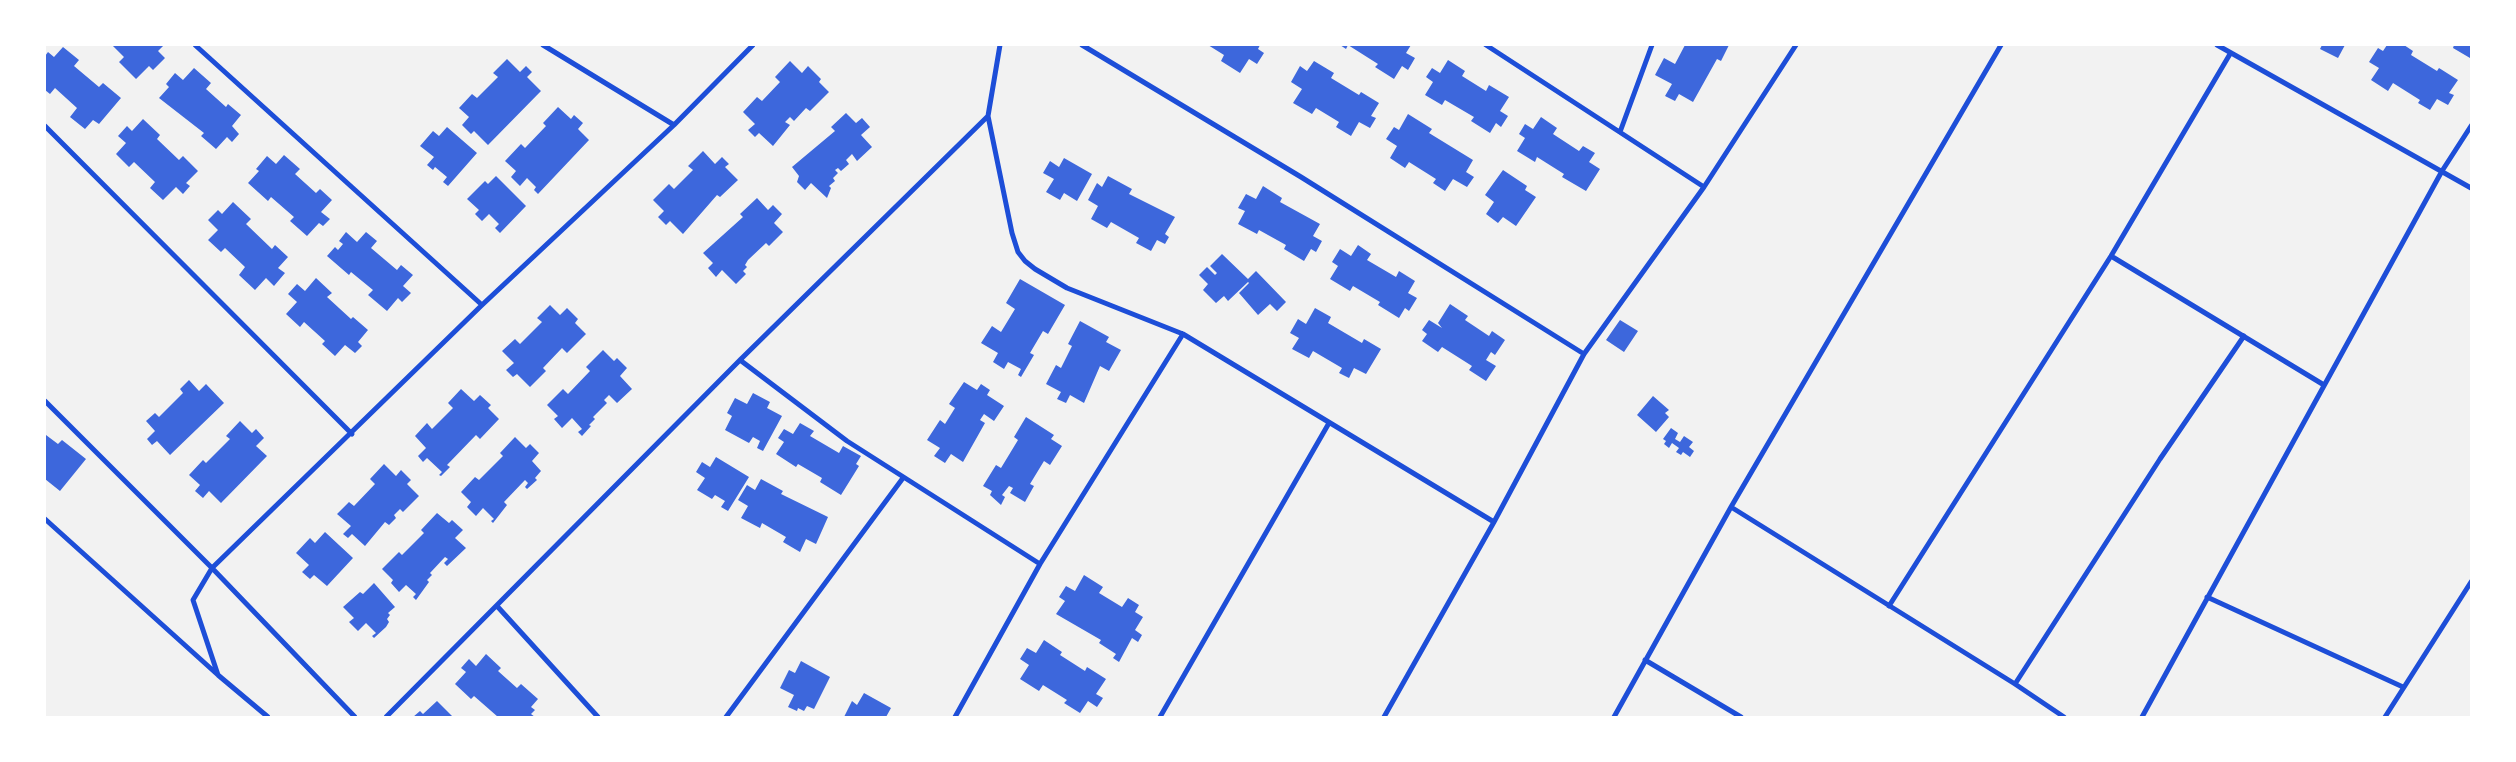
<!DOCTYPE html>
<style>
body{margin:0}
#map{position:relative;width:2516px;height:762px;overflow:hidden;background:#f2f2f2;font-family:Jost,sans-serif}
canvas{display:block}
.frame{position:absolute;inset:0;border:46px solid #fff;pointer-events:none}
</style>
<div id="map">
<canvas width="2516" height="762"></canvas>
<div class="frame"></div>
</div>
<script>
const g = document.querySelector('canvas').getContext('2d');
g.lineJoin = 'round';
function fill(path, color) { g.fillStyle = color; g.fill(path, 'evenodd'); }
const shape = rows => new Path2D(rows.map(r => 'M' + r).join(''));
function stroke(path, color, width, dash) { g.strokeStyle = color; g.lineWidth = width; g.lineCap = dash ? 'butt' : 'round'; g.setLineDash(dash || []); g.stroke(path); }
fill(shape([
 [112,45,164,45,158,51,165,58,153,70,149,66,136,79,119,62,124,57],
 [1208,45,1260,45,1258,49,1264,53,1257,64,1249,59,1240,73,1221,61,1224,55],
 [1340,45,1411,45,1406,53,1415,58,1408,70,1402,66,1394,79,1375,67,1378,64,1348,45,1346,49],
 [1685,45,1729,45,1721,61,1717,59,1693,102,1679,94,1675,101,1665,96,1672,84,1655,75,1664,58,1675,64],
 [2322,45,2345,45,2338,58,2320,49],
 [2387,45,2404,45,2413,51,2411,55,2437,71,2439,68,2458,80,2449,93,2454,95,2448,105,2437,99,2430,110,2418,103,2420,100,2393,83,2388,91,2371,80,2379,68,2369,62,2378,48,2383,51],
 [2454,45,2471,45,2470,58,2453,48],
 [63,47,79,60,74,66,99,87,103,83,121,98,99,124,93,120,85,129,70,117,77,108,55,88,50,94,45,90,45,56,48,52,54,57],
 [507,59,520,72,526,66,532,72,527,77,541,91,488,145,474,131,471,134,462,125,469,117,459,108,472,94,477,98,498,77,493,73],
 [1448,60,1465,71,1462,76,1486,91,1489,85,1509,97,1500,111,1508,116,1501,127,1496,123,1490,133,1471,121,1474,117,1445,100,1442,105,1425,95,1433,82,1426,77,1432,68,1440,73],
 [790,61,802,73,808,66,821,79,819,82,829,92,810,111,806,108,794,121,790,117,785,122,790,125,773,146,759,133,755,137,748,130,755,124,743,112,757,97,762,101,780,82,775,77],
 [1314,61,1334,73,1331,78,1359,95,1361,92,1379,103,1371,116,1376,118,1370,128,1359,122,1351,136,1336,127,1339,122,1316,108,1312,114,1293,103,1302,89,1291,82,1300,66,1307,71],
 [194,68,211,83,206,89,226,107,228,104,241,115,232,126,239,134,232,142,227,137,216,149,201,136,204,133,159,98,169,87,166,84,175,73,183,80],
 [558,107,571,119,574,115,583,123,578,129,589,140,538,194,534,190,536,187,527,178,520,186,511,177,516,171,505,161,521,144,525,148,546,126,543,123],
 [846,113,856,123,862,118,870,127,861,135,872,147,857,161,852,154,846,160,849,164,841,171,838,168,835,170,838,173,833,178,835,181,829,186,831,188,827,198,811,183,805,190,797,182,799,176,792,167,835,131,831,127],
 [1408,114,1432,129,1429,133,1473,160,1466,172,1474,177,1467,187,1453,179,1445,191,1433,183,1436,179,1409,162,1405,168,1390,158,1397,146,1386,139,1394,127,1399,130],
 [1541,117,1557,128,1553,134,1579,151,1583,146,1595,153,1589,162,1600,169,1586,191,1562,177,1564,174,1537,157,1535,162,1517,151,1525,138,1519,134,1525,124,1533,129],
 [143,119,160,135,157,139,179,160,183,156,198,171,186,183,190,186,183,194,176,187,163,200,150,188,155,182,134,162,129,167,116,154,126,143,118,136,127,126,132,131],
 [447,127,477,153,448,186,443,182,447,177,435,167,433,170,427,165,434,157,420,146,433,131,439,136],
 [703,151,715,164,722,157,729,164,725,167,738,180,720,197,717,195,683,234,670,221,666,225,658,217,664,211,653,200,669,184,674,189,693,170,688,166],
 [284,155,300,169,295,174,316,193,320,189,332,200,321,212,330,219,323,226,319,223,307,236,290,221,294,217,271,197,268,201,248,183,259,171,256,169,267,156,276,164],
 [1064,158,1092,174,1077,201,1064,193,1060,200,1046,192,1054,179,1043,173,1050,161,1059,167],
 [1503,170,1527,186,1525,190,1536,197,1516,226,1503,217,1498,223,1486,214,1494,202,1485,195],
 [496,176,526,206,500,233,495,228,499,224,489,214,482,221,475,214,479,210,467,199,485,181,488,184],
 [1108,176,1132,189,1129,194,1175,217,1165,234,1169,237,1165,244,1157,240,1151,251,1136,243,1139,238,1111,222,1107,228,1091,219,1098,206,1088,200,1097,183,1102,187],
 [1263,186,1282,198,1280,202,1320,224,1313,236,1322,241,1316,252,1311,249,1304,261,1284,249,1286,245,1259,230,1257,234,1238,224,1245,211,1238,208,1246,194,1256,199],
 [757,198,768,210,773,205,782,214,774,223,783,232,769,246,766,243,748,260,745,265,747,267,743,271,746,274,736,284,722,270,716,277,708,268,713,263,703,253,743,217,740,214],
 [233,202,251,219,246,224,272,249,275,245,288,257,278,268,285,273,274,286,266,278,255,290,239,275,245,267,225,248,221,252,208,240,218,230,208,220,218,210,222,214],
 [346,232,357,242,366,232,377,241,371,248,397,270,401,265,413,275,403,286,411,293,402,302,398,298,387,311,368,295,373,290,351,272,349,275,327,256,335,247,338,250,343,244,339,241],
 [1358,245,1371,254,1367,260,1396,277,1399,271,1415,281,1408,293,1417,298,1409,311,1405,308,1399,318,1378,305,1380,302,1353,286,1350,291,1330,279,1338,266,1332,262,1340,249,1351,256],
 [1222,254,1248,279,1256,271,1286,302,1277,311,1270,304,1258,315,1239,293,1249,283,1248,282,1228,301,1224,296,1216,303,1203,290,1208,284,1199,275,1207,267,1215,275,1217,273,1210,266],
 [316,278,332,293,327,297,351,319,353,317,368,330,358,342,362,346,355,353,345,345,335,356,322,344,325,341,304,322,300,327,286,314,297,302,288,294,297,284,305,291],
 [1020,279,1065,305,1048,334,1043,331,1030,353,1034,355,1021,377,1018,375,1021,369,1008,362,1004,369,993,362,998,353,981,343,992,326,1001,332,1015,309,1006,303],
 [1450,304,1468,316,1465,320,1489,336,1492,331,1505,340,1495,355,1491,352,1486,360,1496,366,1486,381,1469,370,1472,366,1442,347,1438,352,1422,341,1427,334,1422,330,1429,320,1442,328,1438,323],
 [550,305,560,315,567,308,578,319,575,323,586,334,567,353,562,348,543,368,546,371,530,387,517,374,513,377,506,370,514,363,502,351,515,339,520,344,542,322,537,318],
 [1315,308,1331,317,1328,323,1362,343,1364,339,1381,349,1366,374,1354,368,1349,378,1339,373,1342,368,1313,351,1309,358,1292,349,1299,338,1290,333,1298,319,1306,324],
 [1620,320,1638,331,1624,352,1606,340],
 [1080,321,1109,337,1106,342,1121,350,1109,371,1100,366,1084,403,1070,395,1066,403,1057,399,1061,392,1046,384,1056,365,1061,368,1072,346,1068,344],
 [603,350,614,361,617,358,627,368,620,376,632,389,617,403,609,395,604,400,607,403,593,417,595,419,589,425,591,426,582,436,578,432,582,429,572,418,562,428,554,419,558,416,547,405,563,389,568,394,590,371,586,367],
 [189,380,199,391,206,384,224,403,170,455,157,441,152,445,147,439,155,431,146,421,155,413,159,417,183,393,180,389],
 [964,382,977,390,981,384,990,390,987,395,1004,406,994,421,984,414,980,420,985,423,963,462,951,454,945,463,934,456,940,448,927,440,940,420,945,424,955,408,949,404],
 [461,389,474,401,480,395,491,405,488,408,499,419,480,439,476,435,447,465,450,467,441,476,439,475,442,472,427,458,423,462,418,456,426,448,415,436,427,423,432,429,453,408,448,403],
 [753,393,770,402,767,408,782,416,763,451,757,448,760,441,753,437,749,443,725,430,732,416,727,413,735,398,747,404],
 [1653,396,1669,410,1665,413,1669,417,1656,432,1637,415],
 [1026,417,1054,435,1051,439,1062,446,1050,465,1044,461,1030,484,1034,486,1025,502,1010,493,1013,488,1009,486,1002,495,1005,497,1001,505,990,495,992,491,983,486,996,465,1001,468,1018,440,1014,437],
 [240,421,252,433,256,429,264,438,256,446,267,456,221,503,209,491,203,498,195,491,200,485,189,475,203,460,206,463,230,439,226,436],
 [800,423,814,431,810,436,839,453,843,446,861,456,856,464,859,466,841,495,820,482,822,478,798,464,796,467,776,454,784,442,778,438,784,429,793,434],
 [1671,428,1678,433,1675,439,1680,442,1684,436,1693,442,1689,447,1694,451,1690,457,1683,452,1681,455,1676,452,1679,448,1672,443,1669,448,1664,444,1666,441,1663,439],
 [46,435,58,444,62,440,86,459,60,491,45,479],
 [515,437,526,448,530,444,539,453,532,461,541,471,535,478,537,480,527,489,525,487,528,483,525,480,504,502,507,505,493,523,491,521,494,519,483,508,476,516,467,507,471,502,461,492,475,477,479,480,503,456,500,453],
 [716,457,749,477,728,511,721,507,725,501,715,495,712,499,697,490,705,478,696,472,702,462,710,467],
 [384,464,396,476,401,470,411,480,407,484,419,496,403,512,400,509,394,515,396,518,389,525,385,522,365,546,352,534,348,538,343,534,351,526,337,514,349,502,354,506,375,484,370,479],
 [761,479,783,491,781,494,828,517,816,544,806,539,800,552,783,542,786,537,762,523,760,528,741,518,748,506,738,500,747,485,755,490],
 [437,513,449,523,452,520,463,530,455,538,466,548,447,566,444,563,448,559,445,557,430,573,432,575,427,580,429,582,416,600,413,597,416,594,406,585,399,592,391,583,393,580,382,569,399,552,402,555,424,533,421,530],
 [325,532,353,558,327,586,314,575,310,579,302,572,309,565,296,553,310,538,315,543],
 [1084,575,1103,587,1099,593,1122,607,1128,598,1139,605,1135,612,1143,617,1135,630,1142,635,1138,642,1132,638,1119,662,1113,658,1116,654,1099,643,1101,640,1056,614,1065,601,1059,597,1066,586,1075,591],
 [374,583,395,607,388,613,390,615,387,619,389,622,386,627,374,638,372,636,376,633,366,623,358,631,349,622,354,618,343,607,360,592,363,594],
 [1044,640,1062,652,1060,655,1085,671,1087,667,1106,679,1096,694,1103,698,1097,707,1088,701,1080,713,1064,703,1067,700,1043,685,1039,691,1020,679,1029,665,1020,659,1027,648,1036,653],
 [486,654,501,668,498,671,517,688,521,684,538,699,531,707,535,710,531,714,535,717,498,717,474,696,471,699,455,684,466,672,461,668,469,659,476,666],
 [801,661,830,677,814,709,807,706,804,711,798,708,797,711,788,707,794,695,780,688,789,670,795,673],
 [864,693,891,708,886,717,844,717,852,701,857,705],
 [437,701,453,717,413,717,420,711,423,714]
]), '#3d67dc');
stroke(shape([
 [195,45,482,305],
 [543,45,674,125],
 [1000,45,988,116,1012,233,1018,252,1025,261,1035,269,1067,288,1183,334,1494,522],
 [1082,45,1301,177,1584,354],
 [1486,45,1704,187],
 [2217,45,2471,188],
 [45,126,352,434],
 [1620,132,1652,45],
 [2111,256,2324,385],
 [740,360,847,441,1040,564],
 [45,401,212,568,355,717],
 [1731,507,2015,684,2064,717],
 [45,519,218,675,268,717],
 [2207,597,2403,687],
 [497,606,598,717],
 [1889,606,2111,256,2230,54],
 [1645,660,1741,717],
 [218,675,193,600,212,568,482,305,674,125,753,45],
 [2015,684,2160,459,2244,336],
 [386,717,740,360,988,116],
 [726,717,903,478],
 [955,717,1040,564,1183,334],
 [1160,717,1329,423],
 [1384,717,1494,522,1584,354,1704,187,1796,45],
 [1614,717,1731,507,2001,45],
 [2142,717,2442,171,2471,126],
 [2385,717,2471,582]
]), '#1d4ed8', 5);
</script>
